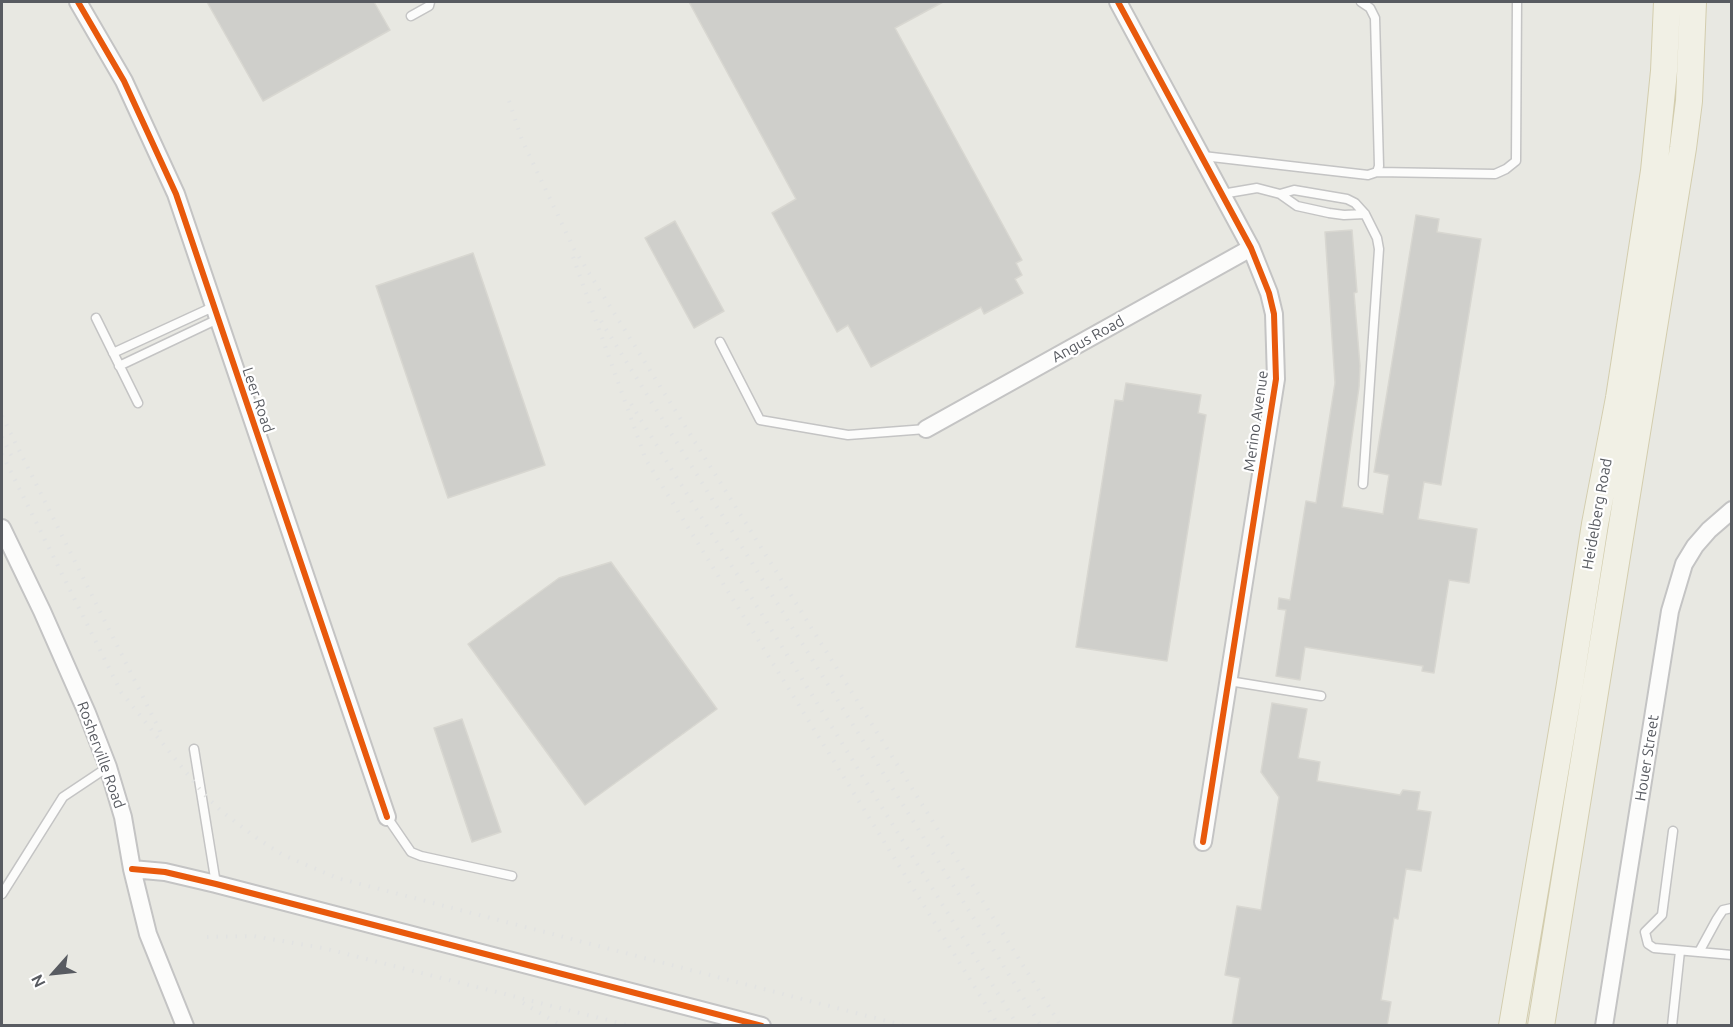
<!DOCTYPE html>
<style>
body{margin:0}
#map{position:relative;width:1733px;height:1027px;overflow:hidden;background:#e8e8e2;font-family:Ubuntu,sans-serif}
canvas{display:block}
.frame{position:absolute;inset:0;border:3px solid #585b61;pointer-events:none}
.north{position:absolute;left:24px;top:943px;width:60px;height:60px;-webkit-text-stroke:4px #fff;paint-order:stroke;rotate:243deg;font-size:16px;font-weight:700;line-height:24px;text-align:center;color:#585b61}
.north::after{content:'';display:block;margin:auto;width:21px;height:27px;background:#585b61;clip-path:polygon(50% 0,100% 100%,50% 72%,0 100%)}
</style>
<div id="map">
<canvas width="1733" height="1027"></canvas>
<div class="frame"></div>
<div class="north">N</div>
</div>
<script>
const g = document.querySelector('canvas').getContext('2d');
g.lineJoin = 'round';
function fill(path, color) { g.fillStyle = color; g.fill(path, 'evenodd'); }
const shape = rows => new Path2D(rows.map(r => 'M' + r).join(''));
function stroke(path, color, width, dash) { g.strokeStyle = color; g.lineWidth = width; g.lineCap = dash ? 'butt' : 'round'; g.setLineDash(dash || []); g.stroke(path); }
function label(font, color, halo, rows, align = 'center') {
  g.font = font + ' Ubuntu,sans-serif'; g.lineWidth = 4.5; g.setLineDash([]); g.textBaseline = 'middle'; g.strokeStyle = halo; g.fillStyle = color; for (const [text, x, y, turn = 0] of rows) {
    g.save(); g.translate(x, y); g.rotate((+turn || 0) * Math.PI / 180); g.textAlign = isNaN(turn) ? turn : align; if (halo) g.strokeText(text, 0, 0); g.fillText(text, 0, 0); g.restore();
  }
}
const building = shape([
 [207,2,374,2,390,30,263,101,207,2],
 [689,2,943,2,895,28,1022,260,1016,263,1022,275,1015,279,1023,293,984,314,981,307,871,367,848,325,837,332,772,213,796,199,689,2],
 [1416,215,1439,219,1437,232,1481,239,1441,485,1424,482,1418,519,1477,529,1469,583,1449,580,1434,673,1422,671,1423,666,1305,647,1300,680,1276,676,1286,610,1278,609,1279,598,1290,600,1306,501,1316,503,1335,383,1325,232,1352,230,1357,292,1354,293,1360,366,1359,387,1342,507,1383,514,1389,475,1374,472,1416,215],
 [675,221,724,311,694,328,645,238,675,221],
 [473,253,545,465,448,498,376,286,473,253],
 [1126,383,1201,395,1198,413,1206,415,1167,661,1076,647,1115,400,1123,401,1126,383],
 [611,562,717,709,585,805,468,644,559,578,611,562],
 [1272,703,1307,709,1298,758,1320,762,1317,781,1400,795,1403,790,1420,792,1417,810,1431,812,1421,871,1406,869,1398,919,1394,918,1381,1000,1391,1002,1387,1026,1232,1026,1240,978,1225,975,1237,906,1261,910,1279,797,1261,772,1272,703],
 [462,719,501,832,472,842,434,728,462,719]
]);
fill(building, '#cfcfcb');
stroke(building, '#d8d7d1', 1.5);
const lane = shape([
 [411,16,429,6,430,2],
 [1203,156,1368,175,1377,172,1379,166,1375,18,1370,8,1361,2],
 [1377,172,1495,174,1506,169,1516,161,1517,2],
 [1222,194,1257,188,1280,194,1297,206,1329,213,1344,215,1365,214],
 [1280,194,1294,190,1347,199,1355,203,1365,214,1377,238,1379,249,1363,484],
 [96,318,138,403],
 [720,342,760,420,848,435,926,429],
 [113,353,213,307],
 [119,366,218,319],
 [1229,681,1321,696],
 [194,749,216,884],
 [387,817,411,852,421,856,512,876],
 [1673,831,1662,915,1645,932,1648,944,1654,948,1732,955],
 [2,894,63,797,108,767],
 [1699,952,1717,919,1723,910,1732,908],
 [1672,1026,1680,951]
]);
const street = shape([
 [78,2,124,81,176,194,387,817],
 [1118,2,1251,248,1269,293,1274,314,1276,379,1203,842],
 [926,429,1251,248],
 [2,528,42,611,87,713,108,767,123,817,132,869,148,934,185,1026],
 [132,869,165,872,216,884,762,1026],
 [1604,1026,1670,611,1684,564,1695,546,1709,530,1732,510]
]);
const primary = shape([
 [1512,1026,1569,690,1595,524,1619,398,1654,171,1664,71,1667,2],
 [1541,1026,1683,148,1689,101,1693,2]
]);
stroke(lane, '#c4c4c4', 11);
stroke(street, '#c4c4c4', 20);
stroke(primary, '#d3cdae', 28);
stroke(lane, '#fcfcfb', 8);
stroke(street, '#fcfcfb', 16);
stroke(primary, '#f1f0e5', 26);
stroke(shape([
 [509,101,522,140,574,249,1061,1026],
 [573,257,646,460,999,1026],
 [601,321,1041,1026],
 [631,404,1018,1026],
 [2,416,161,733],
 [2,437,14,461],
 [2,454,121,692,202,792,221,811,258,839,283,855,337,878,906,1026],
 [207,937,253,936,323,948,631,1026],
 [523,1003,562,1026]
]), '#e2e3e2', 4, [1.5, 8]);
stroke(shape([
 [78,2,124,81,176,194,387,817],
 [1118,2,1251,248,1269,293,1274,314,1276,379,1203,842],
 [132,869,165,872,216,884,762,1026]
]), '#e8590c', 6);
label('15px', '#585b61', '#fff', [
 ["Angus Road",1088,339,-29],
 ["Leer Road",258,400,71],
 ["Merino Avenue",1256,421,-82],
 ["Heidelberg Road",1597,514,-80],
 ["Rosherville Road",101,755,70],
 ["Houer Street",1647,758,-81]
]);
</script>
